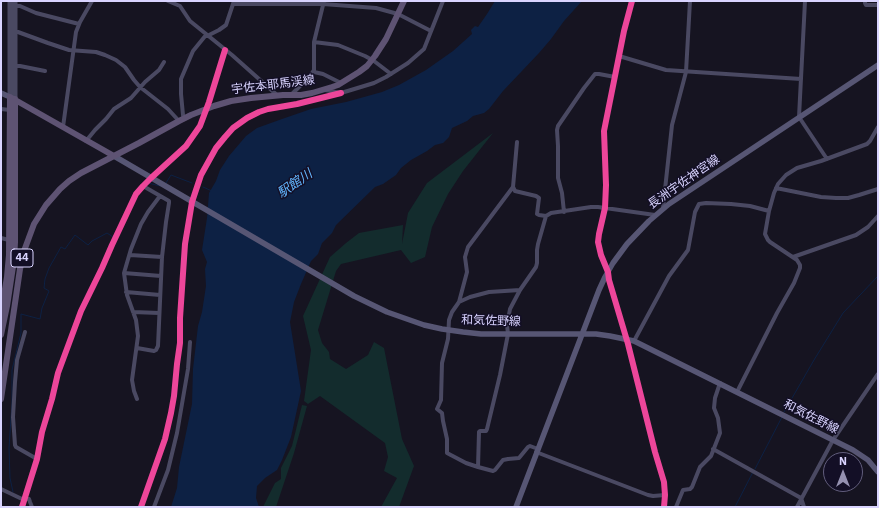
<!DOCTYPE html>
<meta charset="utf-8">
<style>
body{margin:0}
#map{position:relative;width:879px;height:508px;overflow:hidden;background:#161421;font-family:"IBM Plex Sans",sans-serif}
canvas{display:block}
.frame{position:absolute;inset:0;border:2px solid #d9d4ff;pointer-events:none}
.north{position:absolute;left:823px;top:452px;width:40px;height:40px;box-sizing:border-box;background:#130f26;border:1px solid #625e7d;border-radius:50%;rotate:0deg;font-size:11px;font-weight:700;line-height:16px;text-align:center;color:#d9d4ff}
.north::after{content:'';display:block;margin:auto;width:14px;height:18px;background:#9591b1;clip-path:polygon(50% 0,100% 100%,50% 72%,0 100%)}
</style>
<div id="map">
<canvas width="879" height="508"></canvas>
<div class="frame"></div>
<div class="north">N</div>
</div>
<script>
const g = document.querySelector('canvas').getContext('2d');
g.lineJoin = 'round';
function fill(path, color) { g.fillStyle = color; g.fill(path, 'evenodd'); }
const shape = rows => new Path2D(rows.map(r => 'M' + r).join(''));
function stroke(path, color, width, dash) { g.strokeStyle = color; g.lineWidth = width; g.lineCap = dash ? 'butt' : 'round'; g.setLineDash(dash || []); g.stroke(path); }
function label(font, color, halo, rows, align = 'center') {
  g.font = font + ' "IBM Plex Sans","Noto Sans JP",sans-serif'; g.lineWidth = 3; g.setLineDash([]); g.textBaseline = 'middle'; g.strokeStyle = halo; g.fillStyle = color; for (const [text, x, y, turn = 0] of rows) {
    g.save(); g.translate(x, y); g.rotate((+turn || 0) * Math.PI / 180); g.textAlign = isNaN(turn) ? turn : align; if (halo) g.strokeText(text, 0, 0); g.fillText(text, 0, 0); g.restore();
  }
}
fill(shape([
 [493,133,463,171,448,194,432,227,425,257,411,263,401,250,341,264,336,271,318,330,322,343,329,352,330,359,346,369,368,355,374,342,384,348,402,439,414,466,399,507,381,507,397,478,384,471,388,457,385,443,320,396,308,404,304,401,311,350,303,316,330,257,346,243,359,233,403,225,402,244,408,213,427,183],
 [302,405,307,406,294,453,276,507,263,507,275,483,281,479,281,468,292,446]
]), '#132c2d');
fill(shape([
 [495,1,582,1,564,21,551,39,539,53,503,91,489,109,484,113,473,116,467,121,452,128,449,137,443,143,435,145,427,151,411,160,401,168,396,175,383,184,375,187,336,225,332,233,322,243,318,254,311,261,301,284,294,302,290,322,301,391,291,437,282,460,277,470,265,478,257,486,256,498,259,507,171,507,177,488,179,467,192,404,193,369,198,326,202,312,206,286,205,269,207,262,202,250,207,218,209,193,216,181,220,170,229,156,246,136,257,128,282,119,311,109,346,102,382,92,399,85,426,70,453,51,472,34,471,30,475,26,478,27,487,14]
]), '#0d2144');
stroke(shape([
 [148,183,160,186],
 [166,183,171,175,192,183],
 [203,187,212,191],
 [137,190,143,184],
 [784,412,814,360,843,313,878,276],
 [755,469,782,417],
 [13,492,10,478,9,448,12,403,12,370,21,333,21,314,40,319,42,308,49,291,44,288,45,279,49,268,61,247,65,249,75,235,88,245,92,241,107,233,113,237],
 [735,507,753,472]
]), '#0d2144', 1);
stroke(shape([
 [168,1,180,6,190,21,232,55,277,95],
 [632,1,624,31,604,131,606,185,605,208,599,234,598,242,601,255,608,272,609,280,628,344,655,452,664,482,665,495,664,507],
 [805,1,799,117,827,159],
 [865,1,865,3,866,5,878,5],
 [233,4,323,4,376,8,398,14,431,31],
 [15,6,20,6,36,13,79,24],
 [15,32,18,32,48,43,69,50,96,52,105,55,116,60,125,67,134,80,140,87,168,109,179,121],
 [207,36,219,30,226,25,234,1],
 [314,42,338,45,365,56,374,61,391,74],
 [619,56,666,70,801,79],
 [15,66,20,66,45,71],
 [314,72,323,74,341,83],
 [325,90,341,93,351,90,374,83,386,77,408,63,424,49,443,1],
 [291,95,310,76,314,70,314,42,324,1],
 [1,109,10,110],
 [184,118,183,115,181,94,181,79,193,51,206,35],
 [63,127,76,32,80,22,92,1],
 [86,141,95,130,106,119,114,109,131,98,145,82,159,70,164,62],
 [517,142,513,187,515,191,536,196,539,198,537,214,539,215,546,216,551,213,591,207,598,207,655,215],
 [776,188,821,197,836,198,848,198,859,195,878,189],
 [663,208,672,125,686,72,690,1],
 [564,212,562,193,558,178,558,146,557,130,558,126,584,88,595,74,599,74,615,77],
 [1,238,9,240],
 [130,255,162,257],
 [793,257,856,235,868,227,878,216],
 [124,273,161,276],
 [520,290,489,292,470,297,459,302,452,312,449,320,448,339,442,363,441,400,437,409,442,413,443,421,447,439,447,453,466,463,478,467,493,471,495,470,503,460,508,459,519,458,528,447,530,446,538,449],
 [126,292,160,295],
 [459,302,467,272,465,257,468,247,513,187],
 [133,312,159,313],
 [25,332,17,360,15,382,13,417,15,445,16,447,37,459],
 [634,341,669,276,688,250,695,212,699,204,706,203,731,204,750,206,769,211],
 [137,348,154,351,156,350,158,346,162,257,166,222,169,203,169,201,143,186],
 [737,392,777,313,794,283,800,268,800,265,797,260,770,242,768,240,765,234,769,211,774,193,778,184,786,175,797,168,821,161,867,144,870,141,878,127],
 [137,399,134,391,132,380,138,336,136,320,127,295,124,273,131,249,141,224,148,212,160,196],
 [713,449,801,498,804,507],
 [536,452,648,495,653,496,665,495],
 [478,467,479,432,480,431,486,431,487,429,500,375,508,334,507,325,510,309,520,290,536,267,537,263,537,250,538,244,546,216],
 [1,489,22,499,29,499,30,502,32,507],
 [22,507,37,459,42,432,52,399,58,373,81,311,102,268,112,245,136,194,143,186,151,178,186,146,200,126,209,102,225,50],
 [141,507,165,439,171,413,174,396,177,364,180,343,180,318,185,244,192,202,201,175,216,148,225,137,233,128,247,118,259,112,268,109,297,104,341,93],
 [154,507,168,470,177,433,188,369,190,342],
 [676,507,683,490,690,489,692,487,700,467,711,456,720,433,718,418,714,408,715,398,720,383],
 [797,507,833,440,878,374]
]), '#4a4962', 4);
stroke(shape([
 [10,1,10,97],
 [15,1,15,99]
]), '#4a4962', 5);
stroke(shape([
 [1,93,10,97],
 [114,156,354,296,387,312,424,325,442,329,463,332,481,334,596,334,610,336,634,341,853,450,868,460,878,472],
 [516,507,599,290,605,277,613,263,627,244,649,221,669,204,878,65]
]), '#575674', 5.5);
stroke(shape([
 [1,313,7,277,9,255,10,97,114,156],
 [1,335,7,306,14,260,15,242,15,99],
 [1,399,20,269,24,251,34,224,46,205,60,189,69,181,81,173,139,143,179,121,191,115,214,106,231,101,251,98,283,95,301,95,312,93,332,87,338,85,359,72,367,66,375,56,386,39,404,1]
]), '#5e5373', 6);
stroke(shape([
 [632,1,624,31,604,131,606,185,605,208,599,234,598,242,601,255,608,272,609,280,628,344,655,452,664,482,665,495,664,507],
 [22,507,37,459,42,432,52,399,58,373,81,311,102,268,112,245,136,194,143,186,151,178,186,146,200,126,209,102,225,50],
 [141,507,165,439,171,413,174,396,177,364,180,343,180,318,185,244,192,202,201,175,216,148,225,137,233,128,247,118,259,112,268,109,297,104,341,93]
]), '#ed469a', 6);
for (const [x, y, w] of [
 [22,258,22]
]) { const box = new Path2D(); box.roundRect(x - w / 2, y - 9, w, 18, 3); g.fillStyle = '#130f26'; g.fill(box); stroke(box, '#d9d4ff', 1); }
label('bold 11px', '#d9d4ff', null, [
 ["44",22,258]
]);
label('12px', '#d9d4ff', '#130f26', [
 ["宇佐本耶馬渓線",273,85,-7],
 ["長洲宇佐神宮線",684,182,-35],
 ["和気佐野線",491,321,2],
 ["和気佐野線",811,417,27]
]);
label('italic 13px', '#62b6ff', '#130f26', [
 ["駅館川",295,184,-35]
]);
</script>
